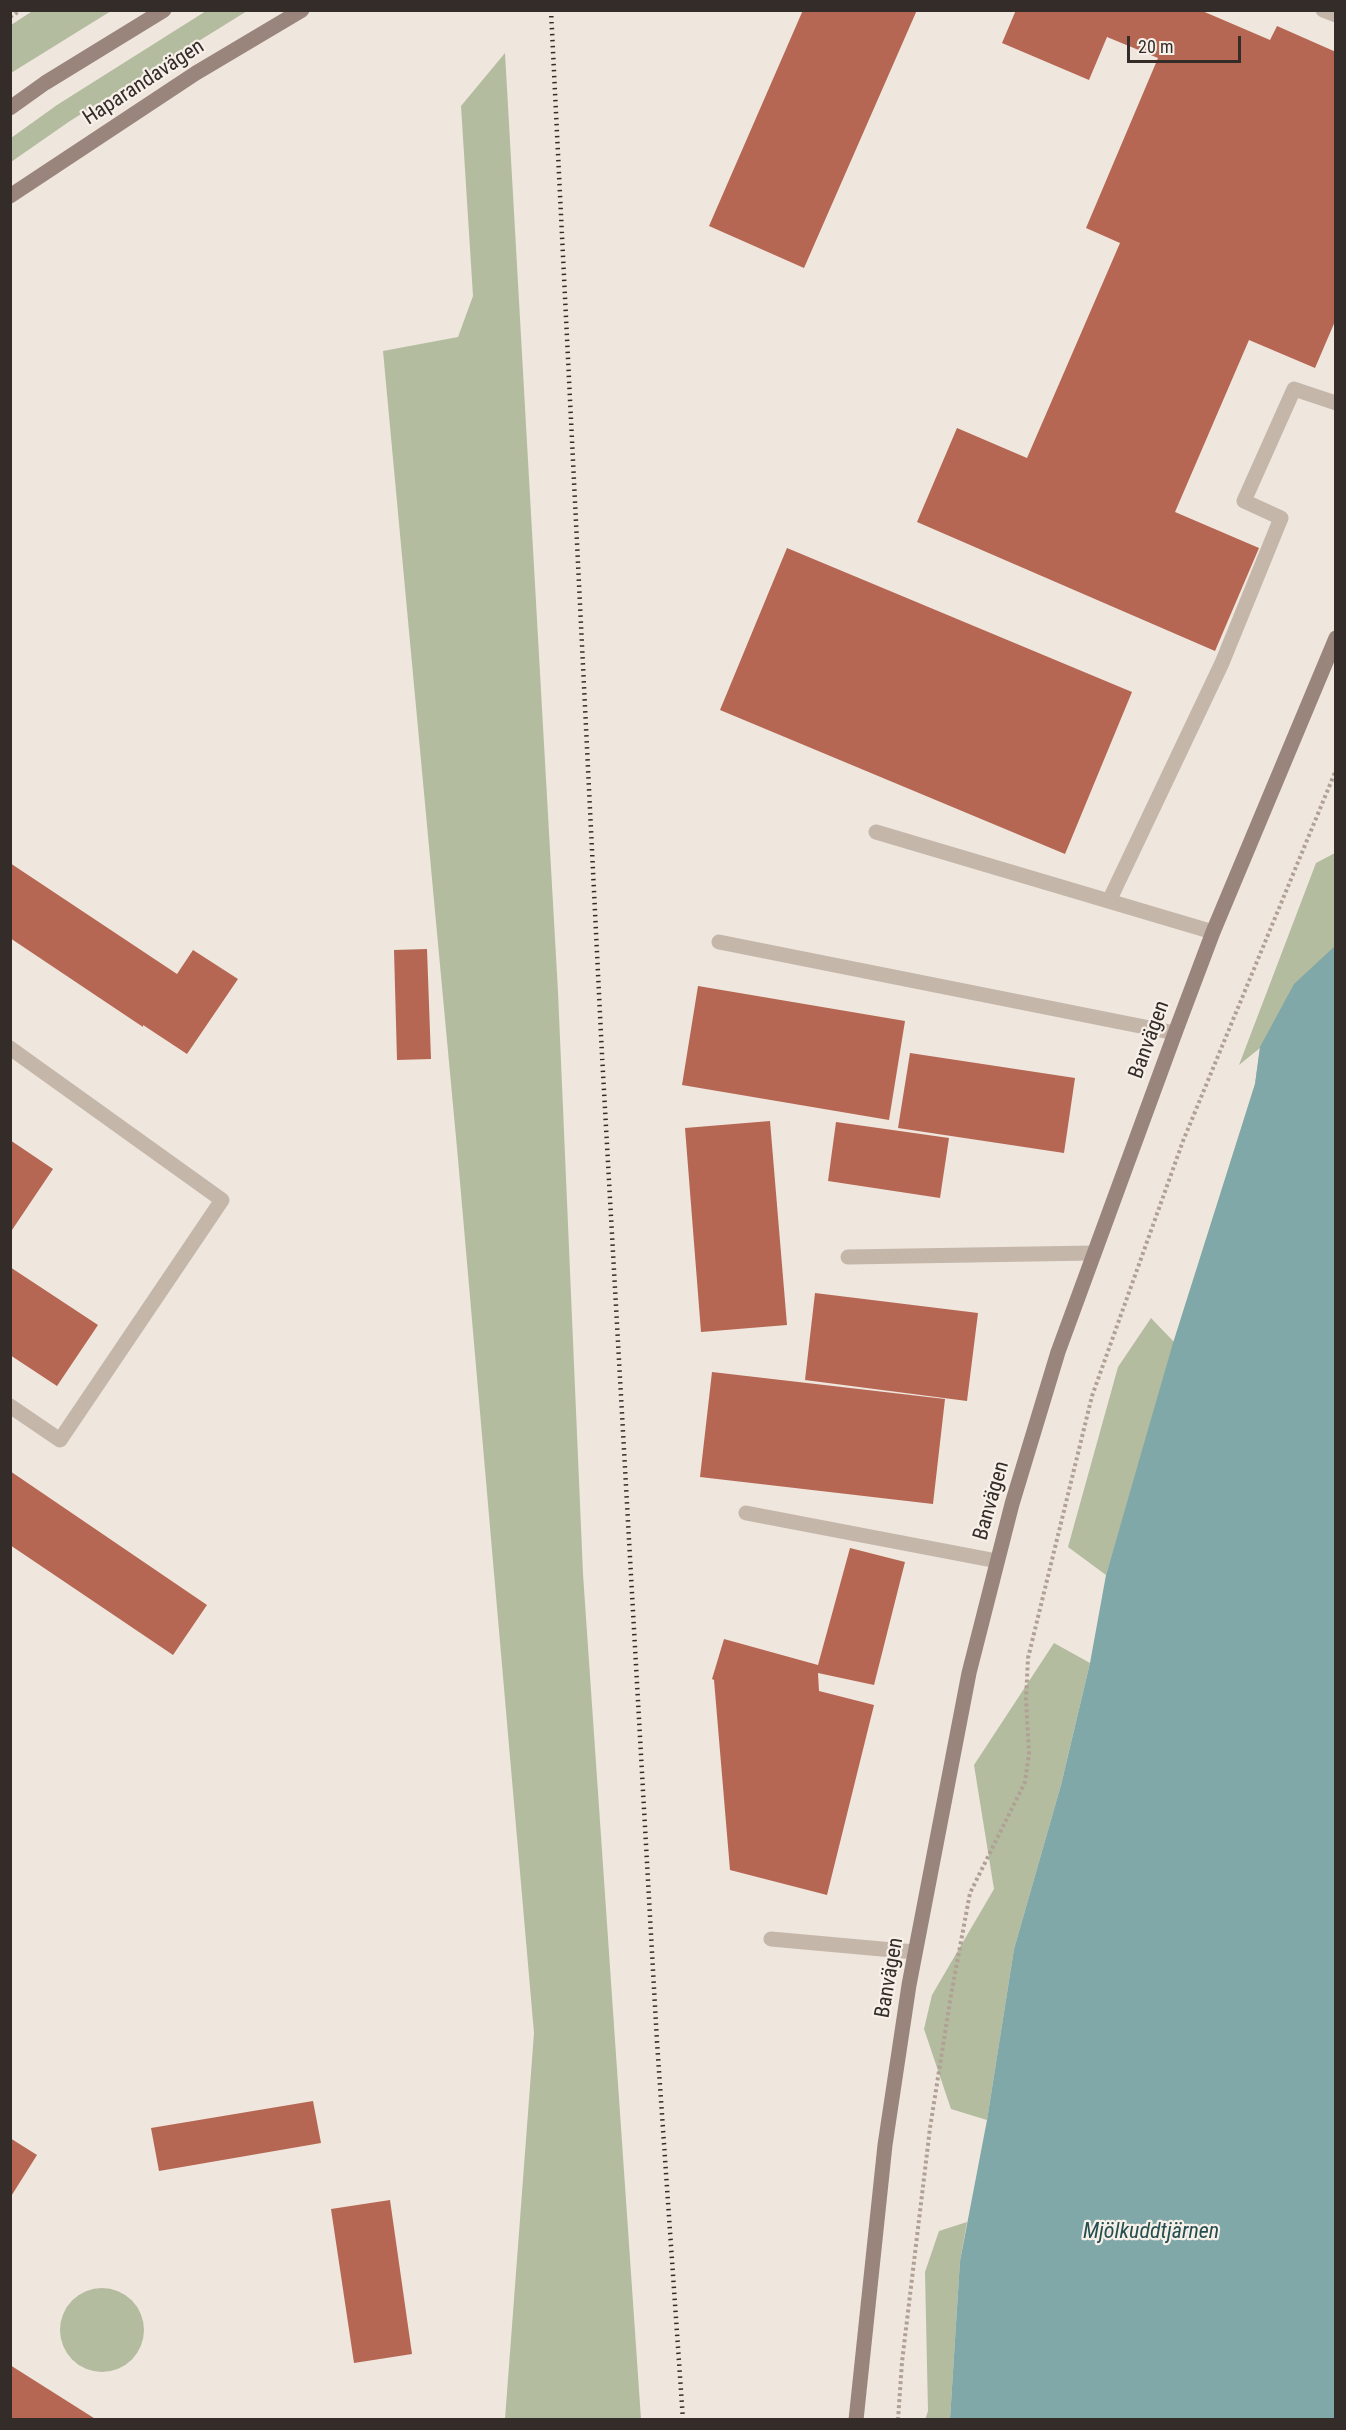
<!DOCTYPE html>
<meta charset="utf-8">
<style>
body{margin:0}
#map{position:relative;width:1346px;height:2430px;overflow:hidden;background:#efe6dd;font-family:"Roboto Condensed",sans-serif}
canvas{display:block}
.frame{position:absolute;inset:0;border:12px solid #342c29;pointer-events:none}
.scale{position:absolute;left:1127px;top:36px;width:114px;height:27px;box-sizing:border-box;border:3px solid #342c29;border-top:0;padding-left:8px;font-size:18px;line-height:21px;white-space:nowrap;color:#342c29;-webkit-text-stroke:4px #f7f0e9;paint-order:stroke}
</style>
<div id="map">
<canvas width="1346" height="2430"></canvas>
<div class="frame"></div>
<div class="scale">20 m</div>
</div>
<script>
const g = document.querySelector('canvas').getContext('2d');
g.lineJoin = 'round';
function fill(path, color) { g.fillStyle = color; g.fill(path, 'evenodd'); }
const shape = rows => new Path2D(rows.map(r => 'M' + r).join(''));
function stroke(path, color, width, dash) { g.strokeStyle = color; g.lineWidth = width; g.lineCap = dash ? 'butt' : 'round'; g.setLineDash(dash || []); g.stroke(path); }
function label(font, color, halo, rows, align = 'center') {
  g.font = font + ' "Roboto Condensed",sans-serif'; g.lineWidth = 4.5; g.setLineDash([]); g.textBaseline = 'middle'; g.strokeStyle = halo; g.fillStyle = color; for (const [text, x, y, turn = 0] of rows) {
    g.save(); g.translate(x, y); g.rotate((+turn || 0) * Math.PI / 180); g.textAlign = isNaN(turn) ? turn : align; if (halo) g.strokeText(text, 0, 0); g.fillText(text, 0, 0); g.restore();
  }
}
fill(shape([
 [34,10,111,10,111,11,11,73,11,25],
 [206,11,247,11,70,121,11,162,11,138,57,105],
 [505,53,558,992,583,1574,641,2419,505,2419,534,2033,458,1159,383,351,458,337,473,296,461,106],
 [1335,853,1336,1201,1142,1454,1106,1575,1068,1547,1118,1367,1151,1318,1174,1342,1255,1084,1260,1048,1239,1065,1316,863],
 [1054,1643,1090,1663,1061,1785,1014,1949,987,2120,951,2109,924,2029,932,1995,994,1889,974,1765],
 [967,2222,960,2261,950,2419,925,2420,928,2411,925,2272,939,2231],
 '60 2330a42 42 0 1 1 84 0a42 42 0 1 1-84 0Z'
]), '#b3bc9f');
fill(shape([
 [1335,946,1335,2419,950,2419,960,2261,987,2120,1014,1949,1061,1785,1090,1663,1106,1575,1173,1343,1255,1084,1260,1047,1294,984]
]), '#80a8a8');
fill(shape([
 [803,10,917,10,804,268,709,226],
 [1016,10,1200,10,1270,40,1277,26,1336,52,1336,319,1315,368,1249,340,1175,512,1259,548,1215,651,917,522,957,428,1027,458,1120,243,1086,228,1158,58,1107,37,1089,80,1002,43],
 [787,548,1132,692,1065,854,720,710],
 [10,863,177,974,193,950,238,979,187,1054,143,1025,143,1027,10,938],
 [427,949,431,1059,397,1060,394,950],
 [698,986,905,1021,889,1120,682,1085],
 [910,1053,1075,1078,1064,1153,898,1128],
 [770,1121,787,1325,701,1332,685,1128],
 [836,1122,949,1138,940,1198,828,1181],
 [10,1140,53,1169,10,1233],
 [10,1267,98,1325,57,1386,10,1355],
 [815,1293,978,1313,967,1401,805,1380],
 [712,1372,945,1399,933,1504,700,1477],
 [10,1471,207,1605,173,1655,10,1545],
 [850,1548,905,1562,874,1685,818,1673,819,1691,874,1705,827,1895,730,1870,714,1680,712,1679,724,1639,818,1665],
 [313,2101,321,2143,159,2171,151,2128],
 [10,2138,37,2155,10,2198],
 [390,2200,412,2354,354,2363,331,2209],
 [10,2365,97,2420,10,2420]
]), '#b66753');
stroke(shape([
 [10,17,21,10],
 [898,2420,902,2362,930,2128,951,1995,970,1893,1025,1782,1029,1754,1026,1699,1028,1658,1092,1396,1183,1141,1336,770]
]), '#b1a095', 4, [3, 3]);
stroke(shape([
 [1323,10,1336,15],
 [876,832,1213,932],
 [1109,901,1222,663,1281,518,1244,501,1294,389,1336,403],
 [719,942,1175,1033],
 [10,1048,222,1200,60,1440,10,1406],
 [848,1257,1094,1253],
 [746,1513,997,1561],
 [771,1939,915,1952]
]), '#c5b6aa', 15);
stroke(shape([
 [10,108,45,83,164,10],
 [10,196,196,73,302,10],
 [856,2420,885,2145,909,1985,969,1673,1012,1504,1058,1352,1175,1033,1213,932,1336,638]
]), '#99857c', 15);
stroke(shape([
 [551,10,602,1055,657,2042,683,2420]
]), '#342c29', 4.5, [1.5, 4.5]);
label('21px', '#342c29', '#f7f0e9', [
 ["Haparandavägen",144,83,-33],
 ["Banvägen",1150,1040,-70],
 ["Banvägen",992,1501,-74],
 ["Banvägen",890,1978,-80]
]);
label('italic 22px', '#244f50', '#f7f0e9', [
 ["Mjölkuddtjärnen",1151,2232]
]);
</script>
